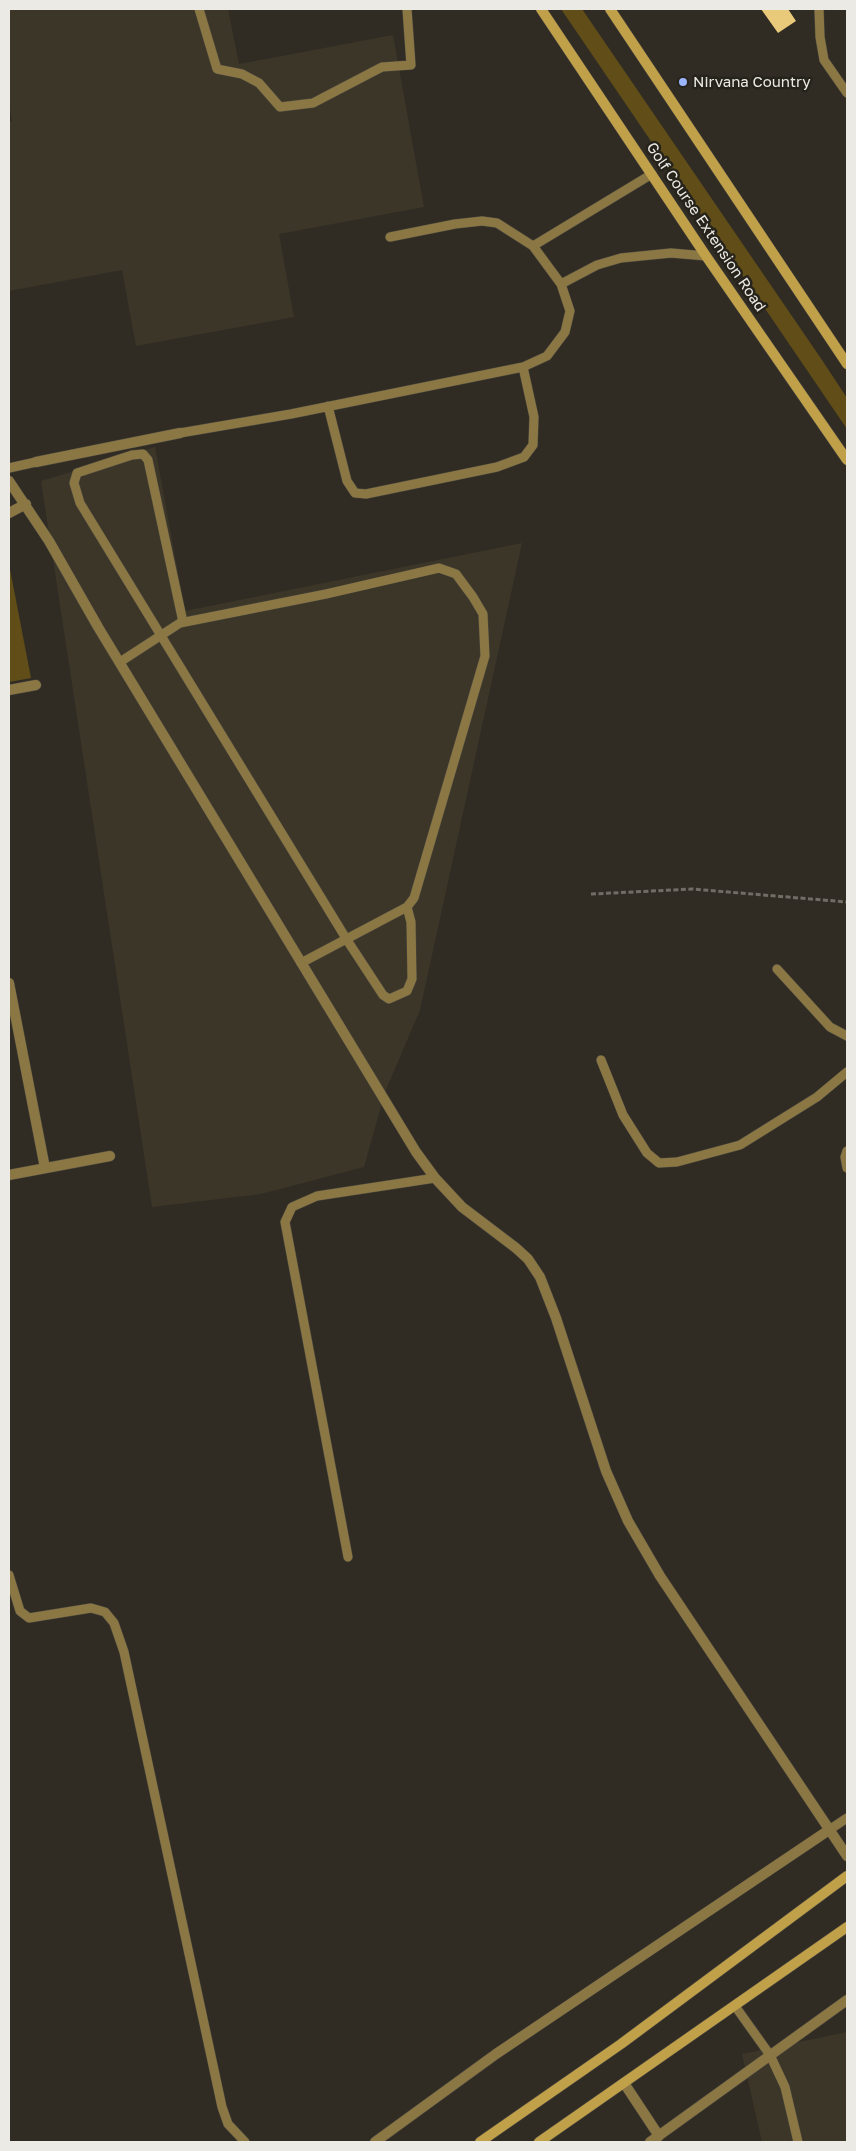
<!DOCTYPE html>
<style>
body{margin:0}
#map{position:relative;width:856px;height:2151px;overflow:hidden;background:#302c24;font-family:"Golos Text",sans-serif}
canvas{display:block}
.frame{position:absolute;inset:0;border:10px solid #eceae4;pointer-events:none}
</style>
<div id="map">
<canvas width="856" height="2151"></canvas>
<div class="frame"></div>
</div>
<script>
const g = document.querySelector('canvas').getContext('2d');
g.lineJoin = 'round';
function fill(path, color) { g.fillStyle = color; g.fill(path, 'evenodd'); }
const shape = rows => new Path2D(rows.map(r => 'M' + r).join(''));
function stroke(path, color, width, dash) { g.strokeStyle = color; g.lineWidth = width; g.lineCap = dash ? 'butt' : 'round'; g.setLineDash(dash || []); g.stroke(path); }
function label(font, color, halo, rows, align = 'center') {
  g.font = font + ' "Golos Text",sans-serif'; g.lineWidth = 5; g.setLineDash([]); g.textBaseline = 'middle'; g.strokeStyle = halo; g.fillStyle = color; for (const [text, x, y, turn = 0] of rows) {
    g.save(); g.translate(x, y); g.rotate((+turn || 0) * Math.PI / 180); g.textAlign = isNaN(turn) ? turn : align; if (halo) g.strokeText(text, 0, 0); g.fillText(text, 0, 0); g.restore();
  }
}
fill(shape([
 [9,9,228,9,239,64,393,35,424,207,279,234,294,317,136,346,122,270,9,291,9,122,12,121,9,102],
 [155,447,185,611,522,543,420,1010,385,1092,364,1167,261,1194,152,1207,41,481],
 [847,2032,847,2142,762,2142,742,2054]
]), '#3c3628');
fill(shape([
 [561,9,582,9,822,360,847,398,847,429],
 [9,564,31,678,9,682]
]), '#604d18');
fill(shape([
 [761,9,788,9,796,21,778,33]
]), '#e9ca7a');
const lane = shape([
 [199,9,217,69,242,74,259,83,280,107,313,103,382,67,411,65,407,9],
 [819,9,820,37,824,60,847,93],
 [533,246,652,174],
 [561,284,597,265,621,258,671,253,706,256],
 [328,406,347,481,355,493,366,494,497,467,524,457,533,445,534,417,523,367],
 [180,433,291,414,523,367,547,356,565,332,570,311,561,284,533,246,497,223,482,221,455,224,390,237],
 [9,468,36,462],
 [183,622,148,460,143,454,132,455,77,473,74,483,80,503,347,940,383,995,389,999,407,991,412,979,411,922,407,907],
 [120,662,180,623,326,594,439,568,456,574,473,597,483,614,485,656,414,898,407,907,301,963],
 [777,969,830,1027,847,1036],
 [601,1060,623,1115,647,1153,659,1163,677,1162,740,1145,817,1097,847,1072],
 [847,1151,845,1157,847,1168],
 [348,1557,285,1222,292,1207,317,1196,435,1178],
 [9,1575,20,1611,29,1618,91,1608,105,1612,114,1623,124,1652,222,2107,228,2124,245,2142],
 [829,1830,847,1818],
 [735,2006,770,2055,785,2087,798,2142]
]);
const street = shape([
 [36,462,180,433],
 [9,481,49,541,98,627,416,1152,435,1178,462,1207,516,1248,528,1259,540,1277,556,1318,606,1471,628,1521,660,1576,847,1856],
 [9,513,26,504],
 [9,690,36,685],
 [9,983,45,1168],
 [9,1175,110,1156],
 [624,2083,659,2136],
 [375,2142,496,2054,829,1830],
 [650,2142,847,2000]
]);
const secondary = shape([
 [541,9,706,256,847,460],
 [610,9,847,364],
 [480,2142,621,2044,847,1876],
 [539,2142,847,1927]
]);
stroke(lane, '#4a473f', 10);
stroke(street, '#4a473f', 11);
stroke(secondary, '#4a473f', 11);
stroke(shape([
 [591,894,692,889,847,902]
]), '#716d66', 3, [5, 2.5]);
stroke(lane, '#8b7743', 9);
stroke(street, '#8b7743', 10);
stroke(secondary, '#c0a049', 10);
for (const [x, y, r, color] of [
 [683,82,5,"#9bb5fd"]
]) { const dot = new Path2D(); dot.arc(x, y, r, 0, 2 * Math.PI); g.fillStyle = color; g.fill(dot); stroke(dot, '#26231b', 2); }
label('15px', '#eceae4', '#26231b', [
 ["Nirvana Country",693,82]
], 'left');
label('15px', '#eceae4', '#26231b', [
 ["Golf Course Extension Road",706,227,56]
]);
</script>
